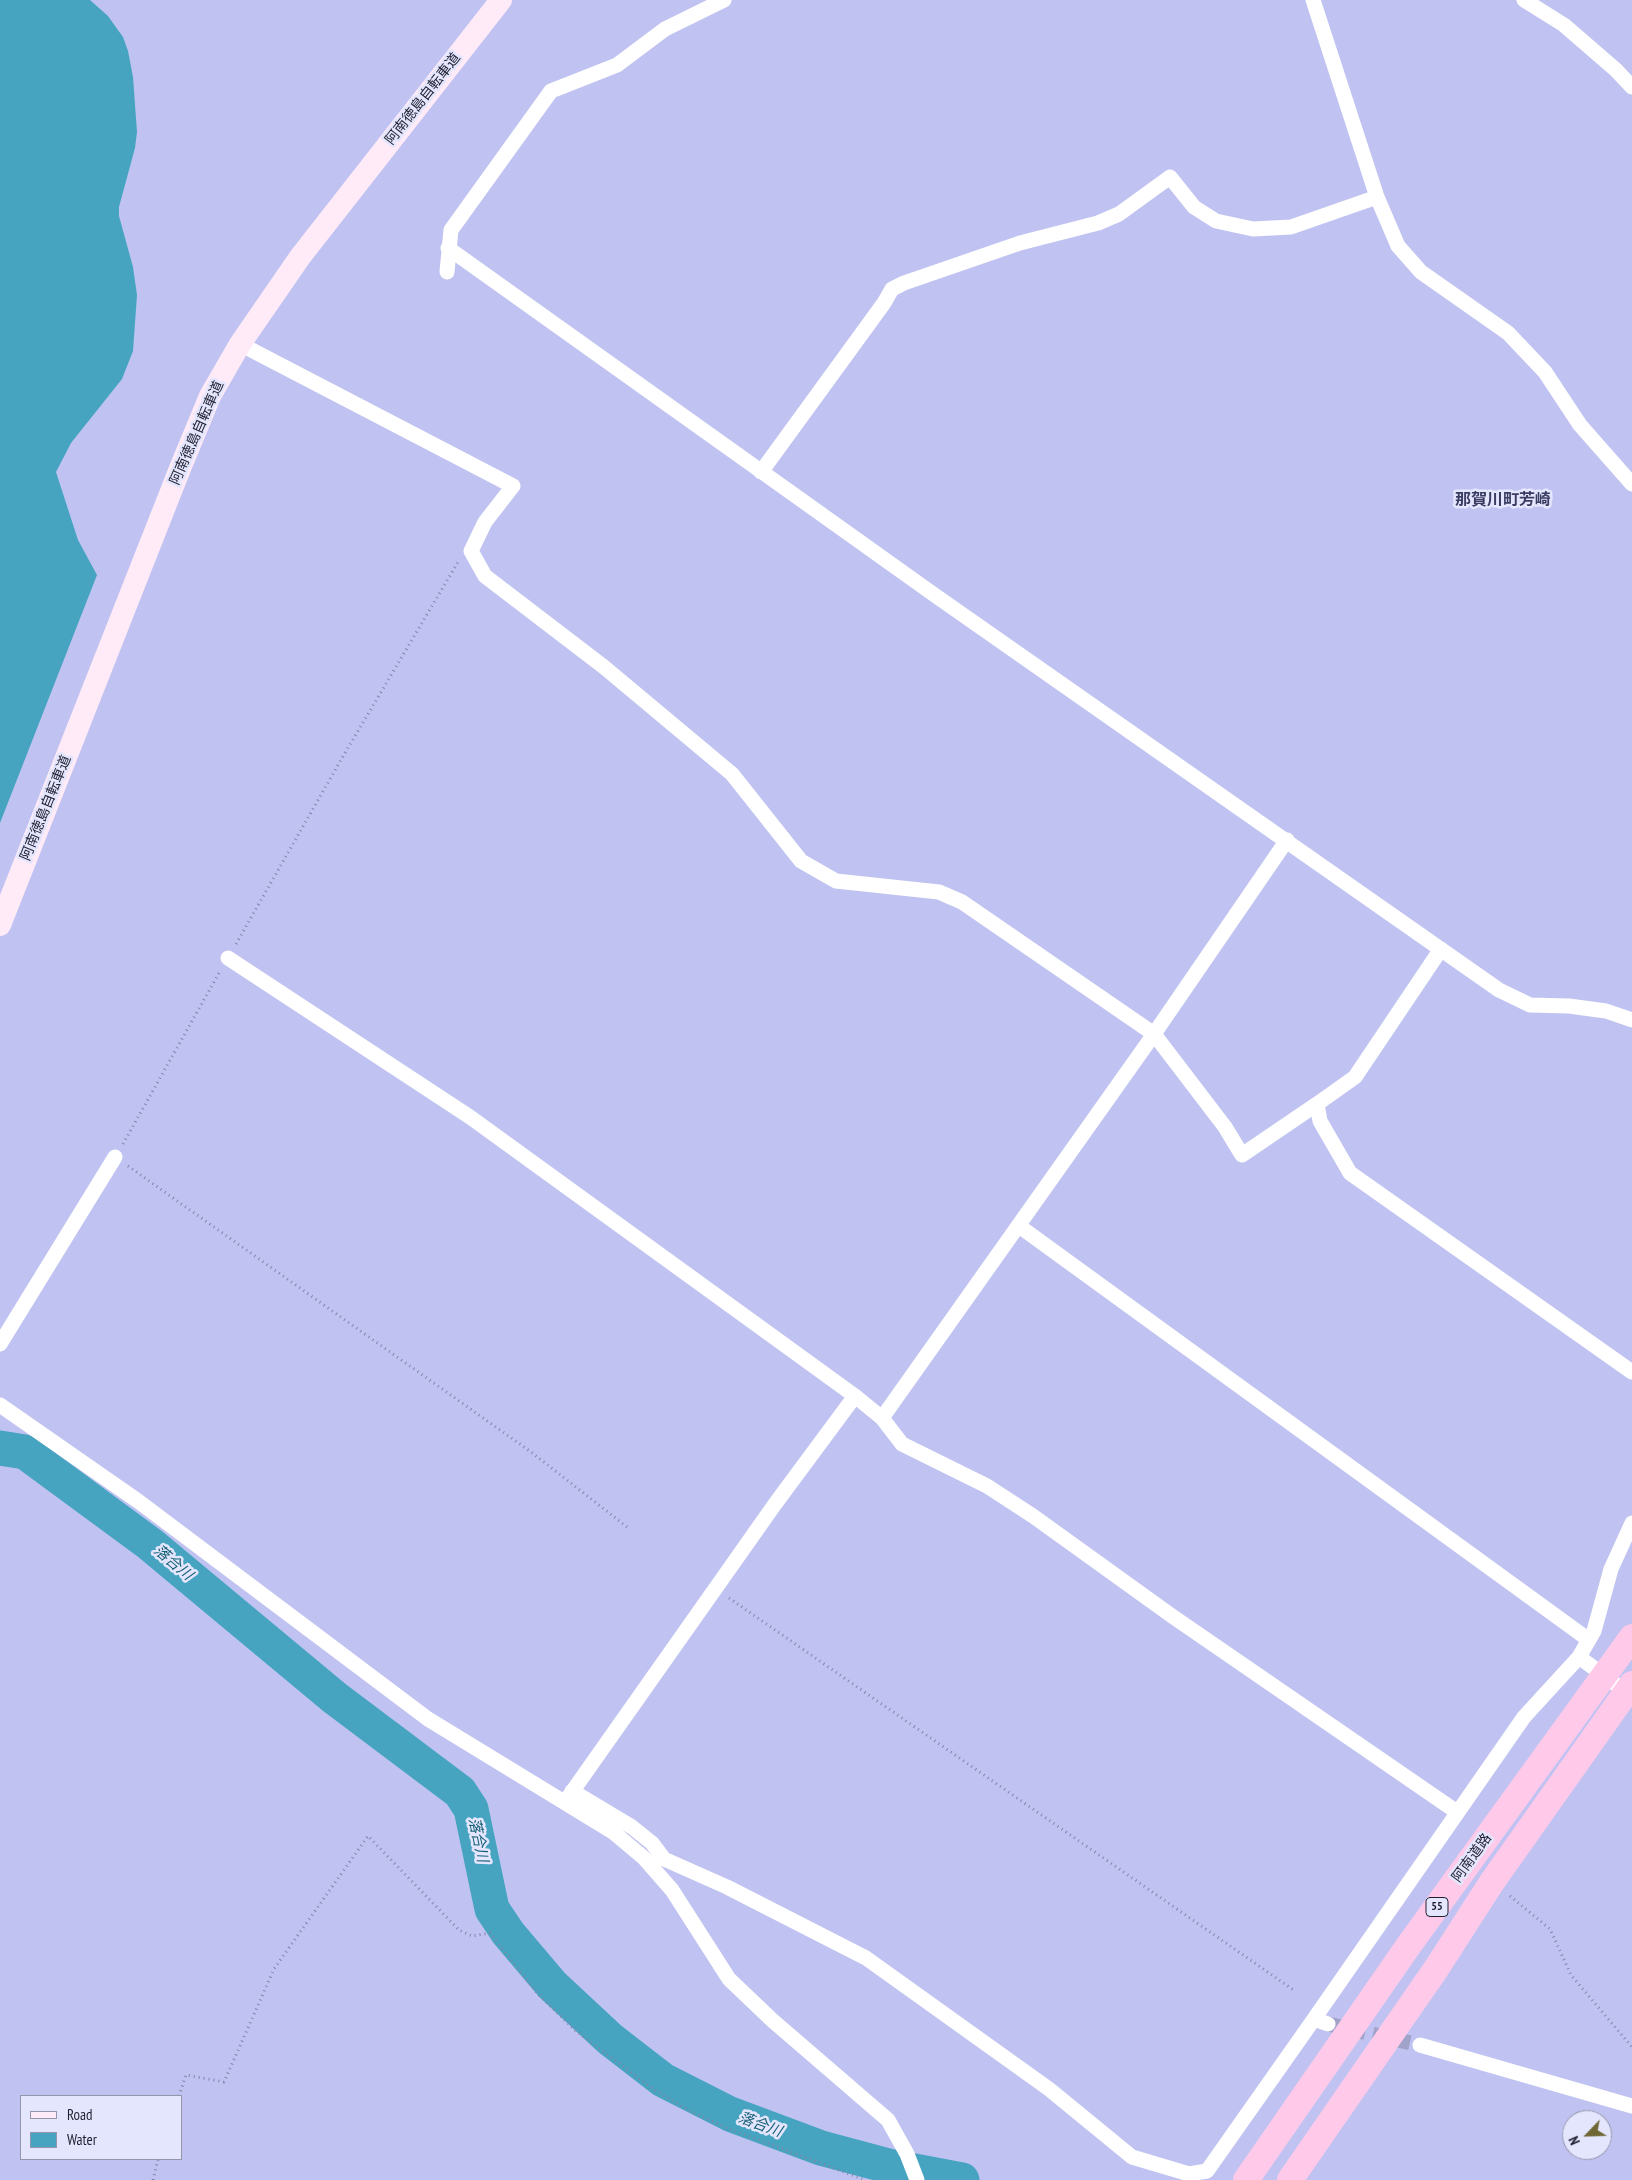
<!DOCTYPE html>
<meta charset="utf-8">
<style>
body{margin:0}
#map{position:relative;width:1632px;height:2180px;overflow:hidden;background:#c0c3f1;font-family:"PT Sans Narrow",sans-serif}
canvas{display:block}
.legend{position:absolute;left:20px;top:2095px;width:162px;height:65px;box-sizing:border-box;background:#e4e6fe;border:1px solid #9596ac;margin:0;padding:6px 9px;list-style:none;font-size:15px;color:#1f1f30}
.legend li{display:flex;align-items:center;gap:10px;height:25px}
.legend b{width:25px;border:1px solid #9596ac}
.north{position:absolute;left:1562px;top:2110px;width:50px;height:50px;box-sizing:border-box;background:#e4e6fe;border:1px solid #9596ac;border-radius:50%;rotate:246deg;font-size:14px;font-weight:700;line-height:20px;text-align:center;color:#1f1f30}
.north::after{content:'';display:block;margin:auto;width:18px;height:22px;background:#6e6733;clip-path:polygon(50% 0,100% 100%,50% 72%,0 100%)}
</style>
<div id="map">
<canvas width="1632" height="2180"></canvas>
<ul class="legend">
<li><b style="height:6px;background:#ffebf7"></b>Road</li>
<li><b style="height:14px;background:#46a4c1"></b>Water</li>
</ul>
<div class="north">N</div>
</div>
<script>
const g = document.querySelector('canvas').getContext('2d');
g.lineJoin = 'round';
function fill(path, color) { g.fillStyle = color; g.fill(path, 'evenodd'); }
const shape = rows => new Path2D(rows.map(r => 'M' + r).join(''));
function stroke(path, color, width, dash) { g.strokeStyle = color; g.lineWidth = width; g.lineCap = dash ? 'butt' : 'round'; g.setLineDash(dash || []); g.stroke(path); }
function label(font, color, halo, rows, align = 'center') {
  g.font = font + ' "PT Sans Narrow","Noto Sans JP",sans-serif'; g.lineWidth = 5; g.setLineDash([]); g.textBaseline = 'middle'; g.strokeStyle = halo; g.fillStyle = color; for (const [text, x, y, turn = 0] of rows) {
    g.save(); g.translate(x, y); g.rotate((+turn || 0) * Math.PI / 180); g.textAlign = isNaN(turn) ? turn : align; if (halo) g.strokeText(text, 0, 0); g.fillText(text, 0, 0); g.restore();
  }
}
fill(shape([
 [0,0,90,0,108,16,123,37,128,51,133,77,137,132,135,148,119,207,119,216,133,267,137,295,133,351,122,379,71,443,56,472,78,540,97,575,0,823]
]), '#46a4c1');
stroke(shape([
 [0,1448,25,1452,150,1544,335,1698,460,1792,471,1809,492,1909,508,1933,552,1985,610,2039,663,2080,730,2114,821,2148,888,2166,962,2180]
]), '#46a4c1', 35);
stroke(shape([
 [1328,2024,1420,2045]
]), '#a0a2ca', 15, [15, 8]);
stroke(shape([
 [236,944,342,758,458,562],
 [123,1144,219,973],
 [128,1166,531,1452,627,1527],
 [729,1598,1295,1991],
 [1510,1896,1550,1929,1571,1975,1632,2047],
 [179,2096,186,2075,224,2082,274,1969,368,1836,459,1930,472,1936,490,1933,537,1993,576,2031,656,2091,690,2111,727,2128,865,2180],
 [153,2180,158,2159]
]), '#8385a8', 3, [1, 4]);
stroke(shape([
 [1313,0,1377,197,1398,246,1421,272,1508,333,1545,372,1580,425,1632,484],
 [1524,0,1564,25,1616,70,1632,87],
 [448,248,936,596,1499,990,1530,1005,1569,1006,1606,1011,1632,1020],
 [447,272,451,230,551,91,617,65,665,29,724,0],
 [240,344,513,486,485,522,471,551,485,576,604,667,732,774,801,861,836,881,939,892,962,902,1154,1034,1225,1127,1242,1155,1317,1104],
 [761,472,884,303,892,289,904,283,1020,243,1098,223,1119,214,1170,177,1194,207,1216,221,1253,229,1291,227,1377,197],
 [1441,949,1355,1077,1317,1104,1320,1121,1350,1173,1632,1372],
 [228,958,470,1117,855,1396,882,1418,902,1444,987,1486,1033,1516,1172,1616,1457,1812],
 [1019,1226,1589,1640],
 [0,1344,115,1157],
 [0,1405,138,1501,428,1719,613,1832,644,1858,672,1890,729,1979,772,2020,888,2120,907,2154,917,2180],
 [882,1418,1154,1034,1287,840],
 [1579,1657,1626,1692],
 [572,1791,632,1827,652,1843,664,1859,727,1887,866,1958,1049,2089,1132,2157,1189,2174,1207,2171,1314,2019,1328,2024],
 [567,1799,775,1504,855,1396],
 [1314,2019,1524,1717,1579,1657,1594,1631,1611,1569,1632,1523],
 [1420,2045,1632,2106]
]), '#fff', 15);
stroke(shape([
 [0,925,181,466,210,396,240,344,300,257,501,0]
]), '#ffebf7', 22);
stroke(shape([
 [1246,2180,1409,1945,1632,1637],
 [1290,2180,1436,1969,1492,1882,1632,1684]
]), '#ffcaea', 26);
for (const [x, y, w] of [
 [1437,1907,22]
]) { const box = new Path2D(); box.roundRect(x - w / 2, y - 9.5, w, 19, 4); g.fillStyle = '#e4e6fe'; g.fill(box); stroke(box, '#1f1f30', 1); }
label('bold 12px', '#1f1f30', null, [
 ["55",1437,1907]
]);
label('14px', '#1f1f30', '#e4e6fe', [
 ["阿南徳島自転車道",423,99,-52],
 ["阿南徳島自転車道",197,433,-66],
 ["阿南徳島自転車道",46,808,-68],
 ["阿南道路",1472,1858,-54]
]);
label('italic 15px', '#155f74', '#e4e6fe', [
 ["落合川",173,1563,40],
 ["落合川",478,1840,78],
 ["落合川",760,2125,20]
]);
label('bold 16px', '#3b3c62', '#e4e6fe', [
 ["那賀川町芳崎",1503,500]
]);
</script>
